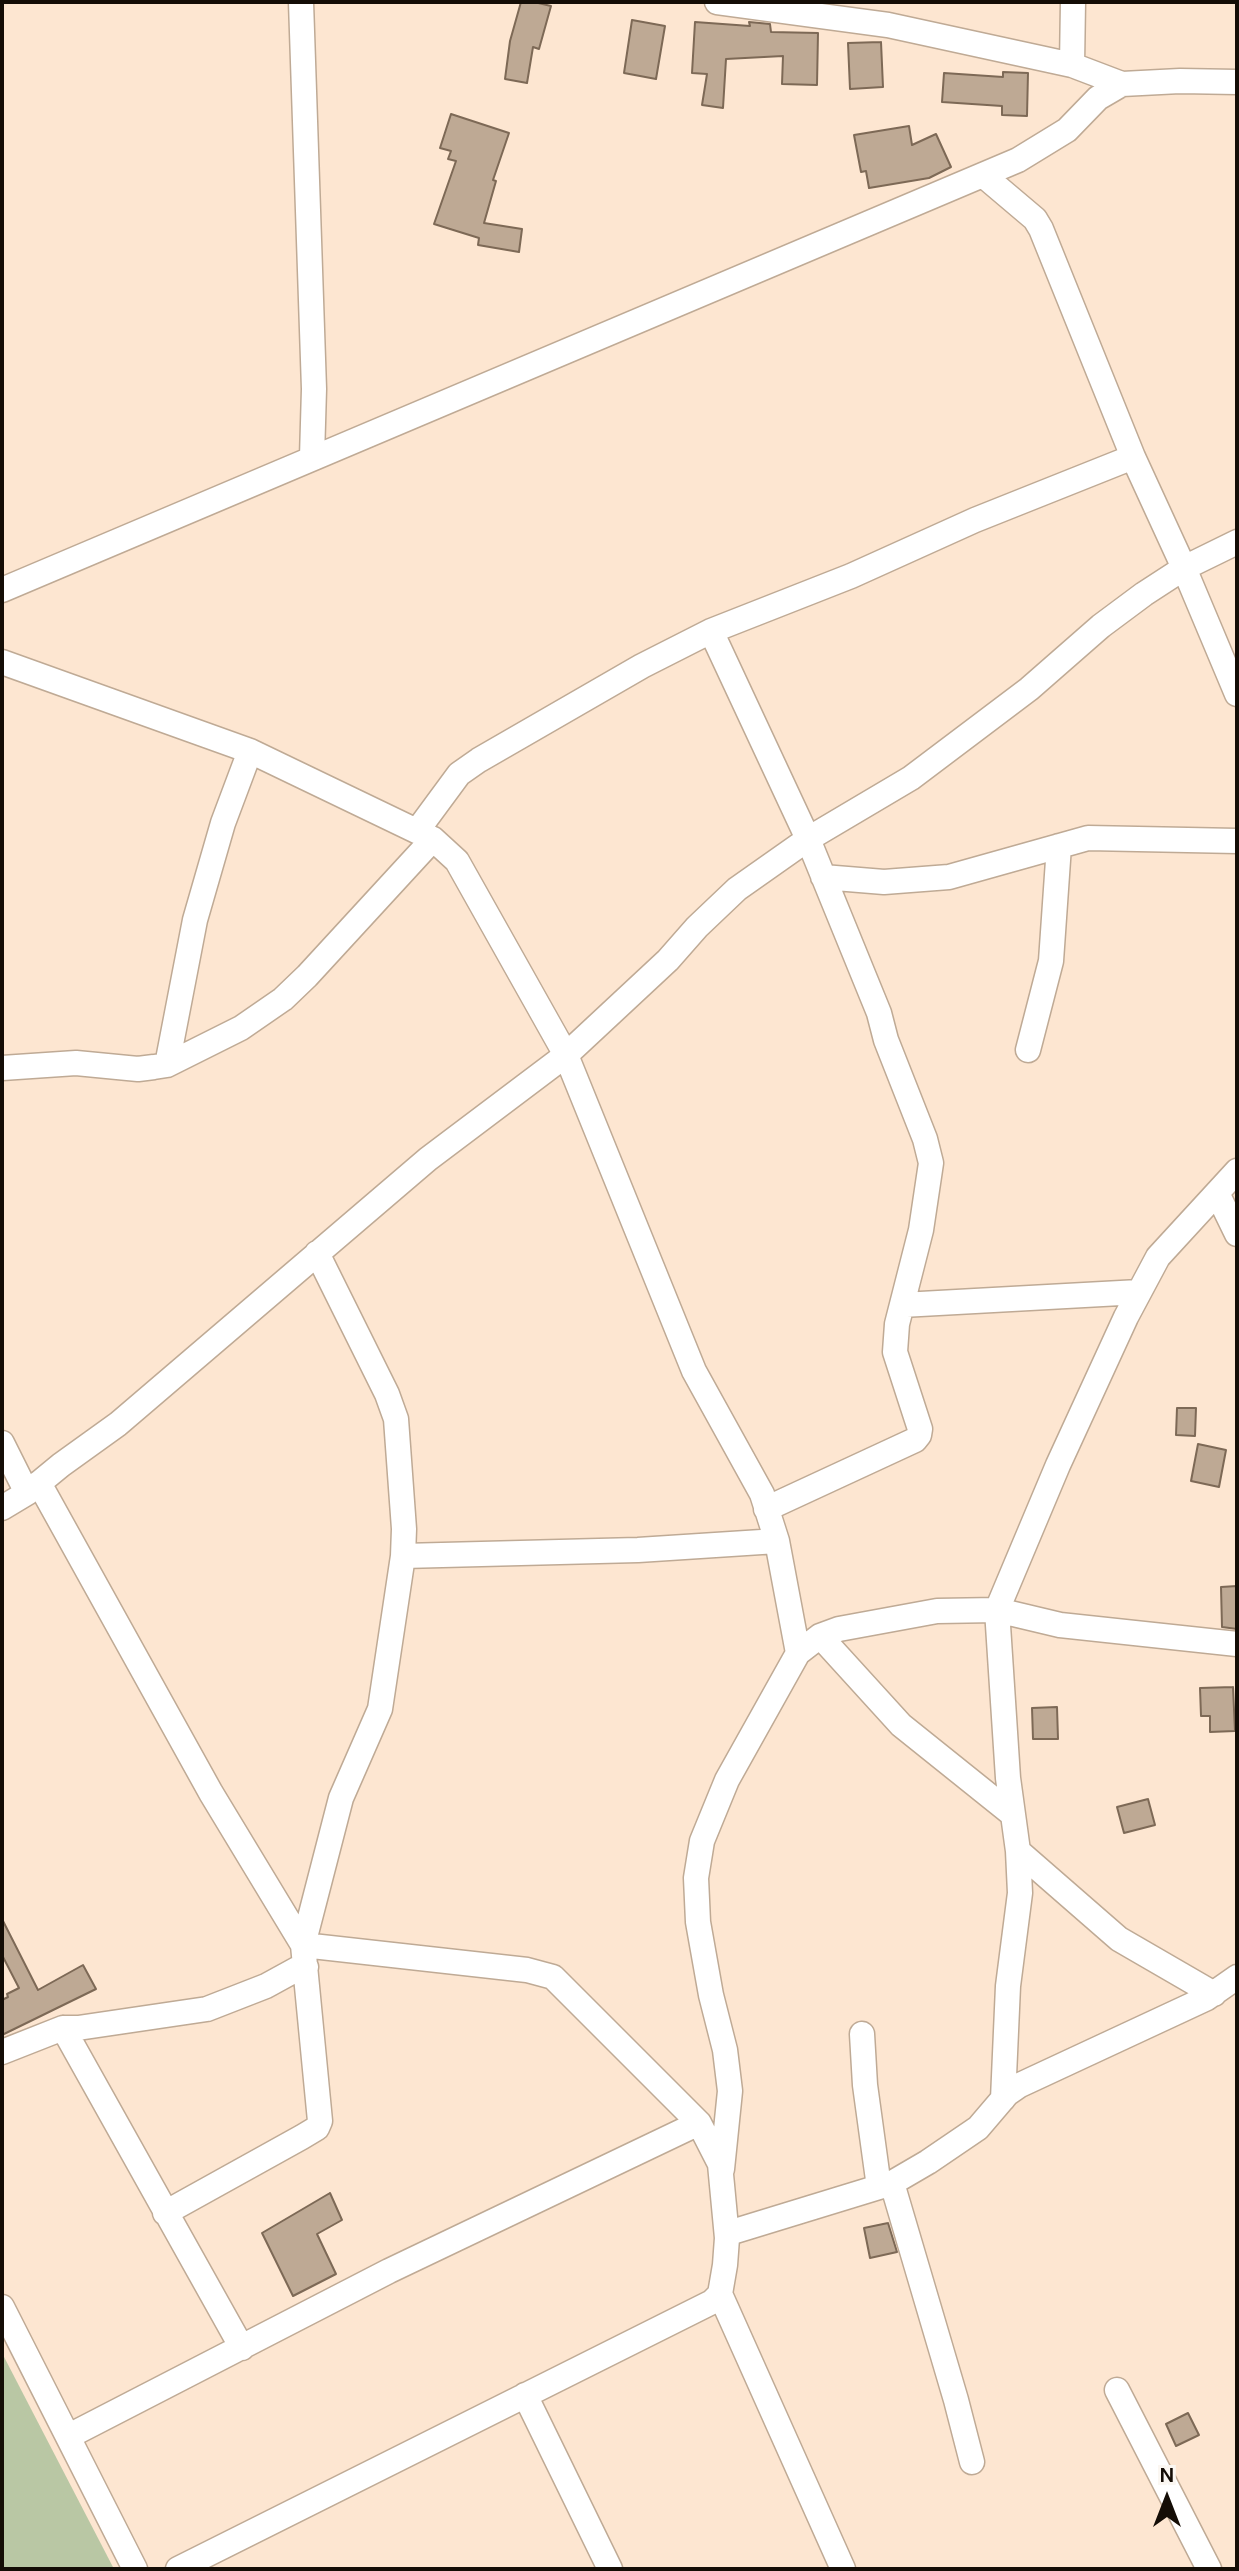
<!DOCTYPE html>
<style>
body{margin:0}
#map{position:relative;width:1239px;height:2571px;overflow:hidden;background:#fde6d1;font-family:Karla,sans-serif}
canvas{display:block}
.frame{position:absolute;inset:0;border:4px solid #140d06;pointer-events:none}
.north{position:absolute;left:1127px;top:2459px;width:80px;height:80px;-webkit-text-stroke:6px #fbf7f2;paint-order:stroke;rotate:0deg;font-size:22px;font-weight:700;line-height:32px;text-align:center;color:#140d06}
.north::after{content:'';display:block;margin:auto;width:28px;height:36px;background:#140d06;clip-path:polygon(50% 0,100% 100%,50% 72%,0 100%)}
</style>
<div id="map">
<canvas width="1239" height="2571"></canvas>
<div class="frame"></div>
<div class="north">N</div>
</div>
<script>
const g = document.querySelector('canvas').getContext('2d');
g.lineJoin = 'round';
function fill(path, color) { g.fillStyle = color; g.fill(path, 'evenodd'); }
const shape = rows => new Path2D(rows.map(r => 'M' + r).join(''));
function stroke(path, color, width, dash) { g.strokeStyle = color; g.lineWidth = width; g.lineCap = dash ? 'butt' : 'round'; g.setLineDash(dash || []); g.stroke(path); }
fill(shape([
 [2,2353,114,2569,2,2569]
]), '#b9c7a4');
const building = shape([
 [521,2,534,2,551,6,539,49,533,47,527,83,505,79,510,41,521,2],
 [632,20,665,26,656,79,624,73,632,20],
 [695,22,750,26,749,22,770,24,771,32,818,33,817,85,782,84,783,56,726,59,723,108,702,105,707,74,692,73,695,22],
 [881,42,883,87,850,89,848,43,881,42],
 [1003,72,1028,73,1027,116,1002,115,1002,106,942,102,944,73,1003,77,1003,72],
 [451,114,509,133,493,180,496,181,484,223,522,229,519,252,478,245,479,238,434,224,456,161,448,159,451,151,440,148,451,114],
 [909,126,912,145,936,134,951,167,929,178,869,188,866,171,861,172,854,135,909,126],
 [1177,1408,1196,1408,1195,1436,1176,1435,1177,1408],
 [1198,1444,1226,1450,1219,1487,1191,1481,1198,1444],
 [1237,1586,1237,1629,1222,1627,1221,1587,1237,1586],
 [1233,1687,1235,1731,1210,1732,1210,1716,1201,1716,1200,1688,1233,1687],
 [1057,1707,1058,1739,1033,1739,1032,1708,1057,1707],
 [1148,1799,1155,1825,1124,1833,1117,1807,1148,1799],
 [2,1919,38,1990,83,1965,96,1989,2,2035,2,2000,8,1997,7,1994,19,1988,2,1955,2,1919],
 [330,2193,342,2220,317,2234,336,2274,293,2296,262,2233,330,2193],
 [888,2223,897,2252,870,2258,864,2228,888,2223],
 [1188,2413,1199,2435,1176,2446,1166,2424,1188,2413]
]);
fill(building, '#bea994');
stroke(building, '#7d6956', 2);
const street = shape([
 [301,2,314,389,312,457],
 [717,2,888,25,1072,65,1122,84,1180,81,1237,82],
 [1072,65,1073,2],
 [983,175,1035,219,1041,229,1133,457,1184,568,1237,694],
 [2,590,1018,160,1067,130,1098,98,1122,84],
 [711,631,808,839,879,1013,886,1040,925,1139,931,1163,921,1230,897,1324,895,1352,920,1429,919,1435,915,1440,766,1509],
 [2,662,250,751,433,839,457,861,566,1055,694,1371,762,1494,777,1541,798,1653],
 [417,831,459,774,479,760,642,666,711,631,851,576,975,520,1133,457],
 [823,877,884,882,949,877,1088,838,1237,841],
 [1028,1050,1051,961,1059,846],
 [167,1065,195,920,223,823,250,751],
 [2,1068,76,1063,138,1069,154,1067,167,1065,241,1028,283,999,307,976,433,839],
 [1217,1193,1237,1234],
 [902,1305,1139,1292],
 [2,1443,27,1493],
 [39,1483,211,1793,303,1945,527,1970,553,1977,699,2123,720,2164,727,2238],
 [2,1508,27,1493,61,1465,118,1424,428,1159,566,1055,668,960,697,927,737,889,808,839,911,778,1029,689,1101,626,1144,594,1184,568,1237,542],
 [403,1556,638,1550,777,1541],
 [820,1636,901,1725,1012,1814],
 [1018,1851,1119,1939,1214,1994],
 [63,2028,242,2348],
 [862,2034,865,2085,879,2187],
 [2,2052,63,2028,78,2028,207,2009,266,1986,297,1969,306,1967],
 [1003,2099,1008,1986,1020,1893,1018,1851,1008,1778,997,1610,1058,1465,1126,1317,1158,1257,1237,1171],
 [722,2169,730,2091,725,2050,711,1995,698,1922,696,1878,702,1841,727,1780,798,1653,820,1636,839,1629,937,1611,997,1610,1060,1625,1237,1644],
 [892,2183,956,2400,972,2462],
 [165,2213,302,2137,317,2128,320,2121,303,1945,341,1798,380,1709,403,1556,404,1529,396,1419,387,1394,317,1253],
 [720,2294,843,2569],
 [2,2307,135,2569],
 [1117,2390,1209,2569],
 [525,2395,610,2569],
 [69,2436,389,2271,699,2123],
 [178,2569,712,2302,720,2294,725,2265,727,2238,732,2232,892,2183,928,2162,978,2128,1007,2094,1020,2085,1207,1998,1237,1977]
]);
stroke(street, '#bfaa95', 27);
stroke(street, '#fff', 24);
</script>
